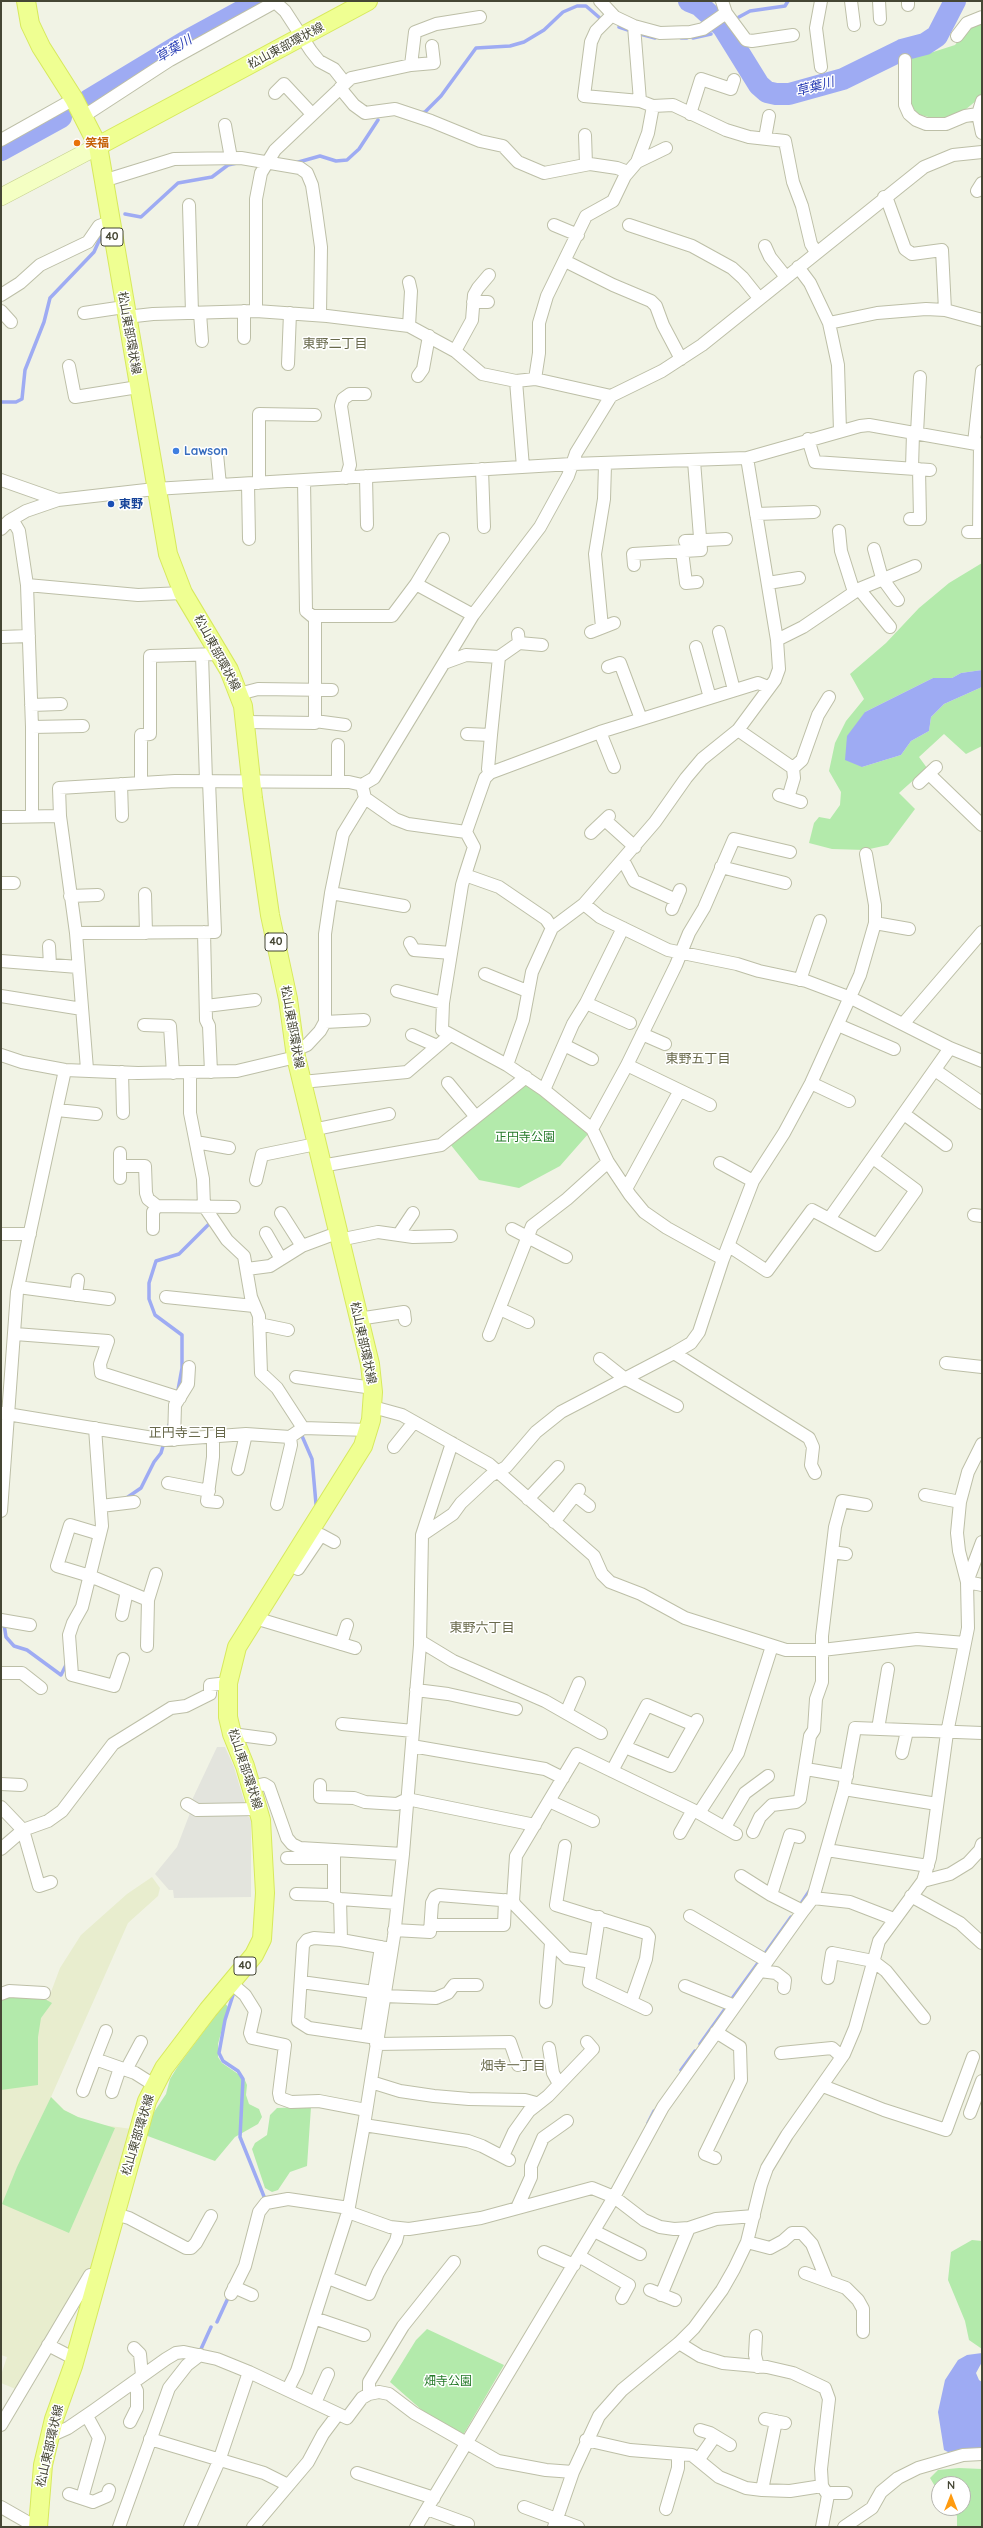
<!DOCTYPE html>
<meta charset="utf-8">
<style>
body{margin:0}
#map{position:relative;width:983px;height:2528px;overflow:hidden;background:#f1f3e5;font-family:Quicksand,sans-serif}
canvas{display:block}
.frame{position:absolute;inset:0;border:2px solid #454634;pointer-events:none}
.north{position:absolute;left:931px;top:2476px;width:40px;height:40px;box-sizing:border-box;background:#fff;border:1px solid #b5b5ae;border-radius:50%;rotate:0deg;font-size:11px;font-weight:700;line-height:16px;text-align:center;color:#454634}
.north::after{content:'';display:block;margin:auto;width:14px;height:18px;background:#ff9b10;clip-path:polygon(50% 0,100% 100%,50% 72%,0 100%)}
</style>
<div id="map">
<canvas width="983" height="2528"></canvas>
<div class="frame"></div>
<div class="north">N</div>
</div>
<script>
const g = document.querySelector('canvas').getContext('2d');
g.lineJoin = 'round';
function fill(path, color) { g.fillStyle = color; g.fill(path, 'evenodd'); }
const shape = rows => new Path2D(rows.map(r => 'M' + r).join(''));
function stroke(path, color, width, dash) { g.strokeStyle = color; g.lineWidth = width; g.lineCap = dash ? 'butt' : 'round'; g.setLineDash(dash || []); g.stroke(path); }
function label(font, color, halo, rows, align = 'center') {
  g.font = font + ' Quicksand,"Noto Sans JP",sans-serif'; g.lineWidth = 3; g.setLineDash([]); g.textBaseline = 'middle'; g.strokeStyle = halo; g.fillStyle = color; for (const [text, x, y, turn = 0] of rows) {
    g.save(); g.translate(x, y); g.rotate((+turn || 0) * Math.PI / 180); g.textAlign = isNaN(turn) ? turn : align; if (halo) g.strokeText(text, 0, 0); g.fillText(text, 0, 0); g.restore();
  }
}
fill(shape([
 [152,1877,160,1888,158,1896,128,1923,51,2097,64,2110,78,2117,95,2124,132,2129,91,2269,87,2270,18,2390,1,2383,1,2375,7,2357,1,2355,1,2000,43,1998,48,2000,60,1968,81,1935,127,1894]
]), '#e8edce');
fill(shape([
 [982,21,982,96,960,114,940,120,917,114,911,104,910,57,930,53,955,45,969,27],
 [982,563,982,670,961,673,952,678,933,678,865,712,862,767,901,755,911,741,929,731,931,717,944,704,982,687,982,746,966,754,944,734,919,757,927,768,899,793,915,809,888,845,865,850,832,849,809,843,814,823,819,817,830,819,840,805,841,792,829,771,835,743,846,721,864,699,850,674,886,643,919,608,949,583],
 [526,1083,589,1133,560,1166,519,1188,479,1180,450,1144],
 [7,1996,43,1998,52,2003,41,2018,38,2037,38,2085,1,2090,1,2000],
 [225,2003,228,2007,218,2044,218,2057,222,2063,244,2078,247,2085,246,2095,249,2104,259,2109,262,2117,258,2124,235,2137,215,2161,145,2135,150,2118,166,2094,170,2079,178,2066],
 [51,2097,64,2110,78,2117,115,2128,69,2233,2,2204,17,2167],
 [311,2107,307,2166,290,2172,278,2190,272,2192,265,2188,252,2149,255,2143,267,2135,270,2115,277,2108],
 [972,2240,982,2241,982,2349,969,2340,965,2321,948,2280,951,2252],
 [427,2329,504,2365,463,2435,424,2412,390,2382,416,2340],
 [959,2468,982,2469,982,2527,957,2527,957,2516,950,2508,963,2508,963,2484,939,2484,939,2493,930,2478,938,2470]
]), '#b3eaab');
fill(shape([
 [217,1747,225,1747,234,1767,245,1804,199,1804,192,1800],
 [190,1813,194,1815,245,1815,249,1817,251,1820,251,1897,174,1898,173,1890,169,1890,155,1874,177,1847]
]), '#e3e4dd');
fill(shape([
 [982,670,982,687,944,704,931,717,929,731,911,741,901,755,862,767,845,760,847,736,865,712,933,678,952,678,961,673],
 [982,2353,982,2362,976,2373,979,2380,982,2382,982,2449,948,2452,944,2450,938,2412,945,2380,958,2360,967,2355]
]), '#9eabf3');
stroke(shape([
 [739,17,750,11,785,6,788,1],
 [619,27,628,30],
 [719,30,728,25],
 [640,34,655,38],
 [681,38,687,38],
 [693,38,711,34],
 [421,113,425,112,441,96,476,48,510,46,524,42,544,30,563,12,577,6,586,6,601,19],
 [295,163,320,156,336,161,347,160,359,149,378,120],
 [125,214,141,217,178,183,212,177,228,165,237,163],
 [1,402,16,402,22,399,25,370,44,322,50,298,94,252,102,234],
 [178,1390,182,1368,182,1335,155,1315,149,1299,149,1283,156,1261,179,1254,212,1221],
 [302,1436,312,1459,316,1504],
 [125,1499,141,1488,154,1462,161,1453,169,1425],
 [4,1624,6,1637,14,1646,27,1650,61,1675,67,1663],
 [802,1902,810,1890],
 [766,1952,791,1917],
 [233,1995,225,2020,219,2053,223,2061,238,2071,243,2079,240,2137,265,2199],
 [731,2000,758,1963],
 [700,2044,725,2009],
 [681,2070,695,2051],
 [648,2123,654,2111],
 [217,2322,228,2298],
 [201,2349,211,2327]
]), '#9eabf3', 3.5);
stroke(shape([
 [689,1,699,5,723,27,759,85,767,92,776,94,789,94,843,79,902,50,925,44,937,36,955,1],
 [89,100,185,42,260,1],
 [1,150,61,117]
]), '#9eabf3', 22);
const street = shape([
 [600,1,615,17,634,26,660,33,690,32,703,29,726,13],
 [722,1,726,13,746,40,752,41,793,35],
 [851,1,854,25],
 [879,1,880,19],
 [908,1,908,5],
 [275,2,285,11,311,51,319,61,334,69,345,83],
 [612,15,596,31,591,42,584,96,640,101],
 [634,26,640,101,653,106,673,105,726,130,749,137,785,141,793,182,802,206,811,244,816,252],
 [957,36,967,23,982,17],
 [905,60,905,105,909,114,916,120,926,124,946,124,965,116,978,114],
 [411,65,434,63,432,46],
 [821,67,816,28,821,1],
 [340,88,354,105,365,113,395,109,431,121,480,141,503,146,518,162,544,173,590,164,617,168,628,172],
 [275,93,284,84,312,114],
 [982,101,978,114,982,133],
 [690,114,701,79,731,89,734,80],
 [84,116,170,60,277,1],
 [225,125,231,158],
 [585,135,586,164],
 [765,138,769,116],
 [1,140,74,99],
 [637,162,666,148],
 [103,181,174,159,241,158,300,168,307,173,312,185,316,211,321,247,320,315],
 [977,191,982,183],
 [884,197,888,202,905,249,912,254,942,250,945,310],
 [189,205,192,313],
 [554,225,578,235],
 [629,225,692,246,732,268,743,278,759,298],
 [765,246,770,257,786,277],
 [565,261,613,285,651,301,656,306,663,325,681,359],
 [798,267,810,283,829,323,838,365,840,431],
 [1,295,20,283,40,265,88,242,99,226,110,222],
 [473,302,488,302],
 [1,311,11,322],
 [244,311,244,338],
 [256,311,256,199,261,173,275,150,351,78,411,65,415,32,436,24,480,17],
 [84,313,124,307],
 [200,313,202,341],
 [126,317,153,314,256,311,327,316,409,326,455,351,482,374,516,381,535,379,611,396],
 [829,323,877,313,926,309,945,310,982,320],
 [409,326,411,291,409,282],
 [455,351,472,320,474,295,478,288,489,275],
 [288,364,290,313],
 [69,366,75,397,138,387],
 [418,376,423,369,429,336],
 [535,379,539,353,539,323,547,296,586,216,613,201,625,176,637,162,648,133,653,106],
 [516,381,523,467],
 [917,433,920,377],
 [808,439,815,462,930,470],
 [974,443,982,371],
 [217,454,220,485],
 [912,468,913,433],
 [482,469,484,527],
 [366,476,367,525],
 [346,478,350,465,341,406,343,399,350,394,365,394],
 [1,480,58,500],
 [304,480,306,611,312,616,392,616,416,584,443,539],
 [259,483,259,414,315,415],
 [248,484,249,539],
 [756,514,814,512],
 [12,519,19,531,27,585],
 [910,519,920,519,919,469],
 [1,529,9,521,26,511,58,500,155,489,220,485,572,464,747,458,860,426,869,425,982,445],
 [839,531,841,551,854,592],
 [968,532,979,532,980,444],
 [685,541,726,539],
 [874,549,882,578,898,600],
 [682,551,686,583,697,582],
 [634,565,633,554,701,550,694,461],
 [768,583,799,578],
 [416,584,473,615],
 [859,589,890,627],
 [602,627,595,554,604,499,605,465],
 [591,632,614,623],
 [719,632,734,690],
 [518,634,519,643,542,645],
 [1,637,29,636],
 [777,640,803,627,859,589,915,566],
 [696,647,710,698],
 [202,655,206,781],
 [444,663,466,655,499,657,519,643],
 [608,667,620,663,641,719],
 [239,694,258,689,332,690],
 [31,705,61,704],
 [315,721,345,725],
 [246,722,315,723,315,618],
 [32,727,83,726],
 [738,730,793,768,802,760,818,715,829,697],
 [600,732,614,767],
 [467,734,491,735,488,769,490,773],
 [491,735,499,657],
 [929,774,982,825],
 [338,782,338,745],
 [141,783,141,735,150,734,150,656,220,654],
 [919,783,936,767],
 [121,784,122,816],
 [362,785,365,798,395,819,408,824,466,832,474,847,465,875,499,887,546,919,552,928],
 [779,795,801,802],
 [788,798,794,778,793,768],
 [32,816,32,727,27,585,138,595,183,593],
 [1,817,60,816],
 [605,820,635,847],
 [466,832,485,778,490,773,600,732,758,683,768,687],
 [591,833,609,816],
 [623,860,634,881,676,900],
 [721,867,785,883],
 [465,875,462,885,443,1003,442,1030,507,1065],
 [1,883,14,883],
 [331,893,404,906],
 [145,894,146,933],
 [70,896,98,895],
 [584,904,600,917,668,950,737,964,759,971,806,981,851,998,950,1048,982,1061],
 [672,909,680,890],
 [875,923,909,929],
 [204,932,206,1020,209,1026,211,1072],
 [76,933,215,932,209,781],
 [410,943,414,950,451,953],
 [49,946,50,965],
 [1,961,78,967],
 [485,974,527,991],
 [800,980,820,921],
 [397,991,443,1003],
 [1,996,82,1009],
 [586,1003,630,1023],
 [206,1006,255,1000],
 [325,1022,325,934,331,893,343,834,365,798],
 [903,1024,982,932],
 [144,1025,170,1026,173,1073],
 [838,1025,894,1049],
 [642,1034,665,1044],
 [412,1035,437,1046],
 [564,1045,592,1059],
 [295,1050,307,1045,320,1031,325,1022,364,1020],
 [1,1055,22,1062,65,1070,138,1073,237,1071,296,1057],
 [627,1065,710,1105],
 [87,1069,76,933,60,816,59,788,175,781,349,782,362,785,374,778,473,615,540,527,568,476,576,453,611,396,662,371,702,345,924,167,953,155,982,152],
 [935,1070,982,1103],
 [122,1072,123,1113],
 [190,1073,190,1113,203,1179,204,1206,227,1240,244,1256,251,1297,259,1316,261,1373,277,1388,303,1428],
 [302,1082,407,1072,449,1036],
 [448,1083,476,1117],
 [811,1083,849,1101],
 [544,1090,573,1024,586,1003,623,928],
 [57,1110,96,1114],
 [904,1114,946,1145],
 [592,1129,627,1065,676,965,689,933,704,908,734,839,790,852],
 [312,1130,389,1114],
 [196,1142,229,1148],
 [720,1163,753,1181],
 [120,1166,145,1166,146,1193,148,1199,157,1206,234,1207],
 [321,1166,441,1145,526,1077],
 [120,1178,120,1153],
 [256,1180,262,1155,316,1144],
 [626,1189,679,1092],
 [281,1213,302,1246],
 [974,1215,982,1216],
 [829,1219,877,1245,916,1190,873,1158],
 [153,1229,153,1212,157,1206],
 [512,1229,566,1257],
 [266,1233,281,1259],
 [1,1234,30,1234],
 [399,1234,413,1213],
 [339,1240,378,1232,413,1237,451,1236],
 [729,1246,767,1271,812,1210,829,1219,950,1048],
 [723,1259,667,1228,644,1212,630,1195,608,1162,592,1129,544,1090,507,1065,523,1020,532,972,552,928,584,904,655,822,686,778,702,759,738,730,775,680,779,669,777,640,747,458],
 [247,1269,270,1266,302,1246,337,1233],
 [18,1287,109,1299],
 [76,1295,78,1280],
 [166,1297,254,1306],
 [500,1309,528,1322],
 [358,1319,404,1312,405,1320],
 [259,1324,288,1330],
 [15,1334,108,1341,100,1364,101,1373,180,1398],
 [489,1335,532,1226,567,1199,608,1162],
 [674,1353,809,1438,813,1447,811,1465,815,1473],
 [600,1359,624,1378,677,1406],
 [946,1363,982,1367],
 [296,1377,373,1388],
 [373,1407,402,1415,489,1464,594,1556,602,1574,610,1582,641,1594,685,1618,786,1650,822,1650,917,1639,965,1643],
 [1,1413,165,1440,246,1434,290,1437,303,1428,368,1430],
 [95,1428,102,1526,82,1607,73,1623,69,1635,72,1675,114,1686,123,1659],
 [213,1437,213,1457,207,1501,217,1502],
 [174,1440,175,1405,188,1384,189,1367],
 [394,1447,414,1422],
 [238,1469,246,1434],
 [168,1483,209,1491],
 [575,1495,589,1506],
 [925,1495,960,1502],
 [528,1499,558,1467],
 [277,1504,291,1445,290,1437],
 [101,1506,134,1502],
 [1,1511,17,1292,65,1070],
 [554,1522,579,1490],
 [100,1534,70,1525,57,1566,90,1576,148,1600],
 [422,1535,452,1443],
 [982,1542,967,1582,982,1585],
 [832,1552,846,1554],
 [289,1564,298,1569,321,1535,334,1542],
 [122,1615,127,1591],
 [255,1618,355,1648],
 [1,1620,30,1625],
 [420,1641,453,1661,545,1701,601,1733],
 [341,1644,347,1625],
 [147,1646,148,1600,156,1574],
 [1,1673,22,1673,41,1688],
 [416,1690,448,1694,516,1709],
 [566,1713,579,1683],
 [342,1724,413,1731],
 [878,1729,888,1669],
 [232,1734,270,1739],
 [412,1746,545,1769,563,1778],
 [625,1747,671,1766,697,1720],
 [902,1753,907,1731],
 [806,1769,847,1776],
 [612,1771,647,1705,694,1725],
 [1,1784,21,1785],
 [320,1785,320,1797,354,1798,365,1802,397,1804,407,1799,535,1825],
 [251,1787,264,1784,269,1787,287,1838,292,1844,300,1848,403,1854],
 [844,1789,937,1804],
 [549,1801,593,1821],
 [187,1804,197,1810,258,1809],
 [1,1807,23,1830,39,1886,51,1882],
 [699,1813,738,1753,772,1646],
 [725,1827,745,1793,768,1776],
 [753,1832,760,1817,772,1805,796,1802,800,1799,810,1736,814,1730,816,1699,822,1682,822,1636,835,1527,842,1501,866,1505],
 [680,1833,693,1810],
 [565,1846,556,1905,646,1933,649,1937,646,1959,631,2002],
 [1,1849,23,1830,48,1821,62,1811,113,1744,171,1708,186,1706,210,1694,210,1685,228,1683],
 [827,1850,928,1866],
 [334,1851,334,1897],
 [287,1858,334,1858],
 [741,1876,771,1895,803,1911],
 [923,1881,950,1874,968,1863,980,1850,982,1844],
 [296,1894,329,1895,340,1899,397,1903],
 [771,1895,790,1835,799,1837],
 [911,1896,960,1923,982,1943],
 [813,1898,844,1789,855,1728,982,1733],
 [340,1899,341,1940],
 [690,1916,767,1961],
 [599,1917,589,1982,646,2009],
 [431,1925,504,1925,505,1900],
 [394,1930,430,1932,432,1903,435,1897,439,1895,513,1901],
 [592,1962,567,1958,515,1905,513,1901,516,1856,577,1754,699,1813,736,1834],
 [760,1971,776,1973,785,1980,784,1988],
 [828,1978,832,1953,873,1961,886,1971,924,2018],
 [301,1982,374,1992],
 [231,1983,245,1995,255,2011,250,2033,252,2038,285,2045,279,2093,280,2098,291,2102,319,2101,366,2110],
 [685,1986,735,2006],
 [1,1994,9,1991,44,1993],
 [384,1996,436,1998,448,1993,454,1985,477,1985],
 [546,2002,551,1943],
 [106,2031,95,2059,135,2073,154,2085],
 [367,2036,381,1947],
 [377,2038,309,2028,298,2021,303,1945,307,1940,314,1938,341,1940,391,1949],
 [376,2044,510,2042,518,2065],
 [549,2048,553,2073,559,2084],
 [781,2053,832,2048,842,2057],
 [126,2070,141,2042],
 [371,2082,400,2091,434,2096,469,2099,525,2100,536,2103],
 [823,2086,884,2110,946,2130,973,2057],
 [83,2091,95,2059],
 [112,2092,120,2068],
 [970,2113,982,2081],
 [364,2125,468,2141,482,2146,509,2160],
 [503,2156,514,2132,529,2111,548,2096,593,2049,587,2042],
 [715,2158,705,2154,741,2080,740,2047,716,2032],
 [517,2208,531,2177,531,2166,543,2138,567,2121],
 [348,2212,390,2227,409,2229,481,2218,592,2188,614,2197,644,2220,660,2227,674,2229,689,2228,716,2219,754,2216],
 [115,2214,129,2218,186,2248,191,2248,196,2243,211,2216],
 [594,2231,640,2254],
 [747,2242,770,2248,783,2241,792,2233,802,2233,812,2244,827,2281],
 [544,2252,574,2265],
 [579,2256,629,2285,622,2298],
 [805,2273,846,2288,858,2300,863,2309,863,2332],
 [328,2278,369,2294,378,2273,396,2241,399,2229],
 [234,2287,252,2295],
 [650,2290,675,2300],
 [231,2294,245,2266,259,2212,266,2203,288,2199,349,2208],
 [661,2295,689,2228],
 [314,2318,364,2335],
 [756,2336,755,2355,758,2367],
 [679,2343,700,2356,723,2363,767,2367,793,2373,825,2388,829,2399,821,2469,822,2486,828,2495,822,2527],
 [48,2345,75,2359],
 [134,2348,140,2354,142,2376],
 [288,2389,297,2371,348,2212,364,2125,394,1936,403,1854,420,1645,422,1535,453,1514,461,1503,490,1476,506,1467,536,1432,561,1412,674,1353,691,1343,699,1332,723,1259,753,1181,784,1133,811,1083,860,975,875,923,875,905,866,854],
 [369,2394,369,2382,403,2326,454,2262],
 [315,2403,328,2374],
 [765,2419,785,2423],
 [776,2421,762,2490,790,2491,822,2486],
 [130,2422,137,2408,137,2391,133,2383],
 [1,2425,90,2275,97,2279],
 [700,2430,710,2433,730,2445],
 [50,2436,68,2428,93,2411,166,2359,176,2353,184,2352,217,2359,249,2372,347,2418,362,2398,369,2394,379,2392,389,2394,414,2413,498,2461,546,2470,573,2472],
 [150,2439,264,2473,288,2485],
 [586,2440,630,2450,692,2455,719,2477,746,2488,762,2490],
 [699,2459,715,2436],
 [357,2473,434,2498],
 [69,2494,93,2502,107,2496,109,2490],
 [828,2495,831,2493,846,2493],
 [82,2498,99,2438,87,2416],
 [1,2507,36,2527],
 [524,2507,578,2527],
 [427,2509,468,2524],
 [666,2509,678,2468,678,2454],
 [119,2527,169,2388,187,2365,200,2355],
 [190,2527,219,2461,249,2372],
 [253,2527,308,2462,323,2434,338,2414],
 [416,2527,614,2197,663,2107,803,1911,813,1898,850,1902,894,1919],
 [554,2527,573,2472,599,2416,622,2390,679,2343,694,2328,722,2290,734,2269,747,2242,761,2185,767,2168,787,2135,844,2054,855,2028,879,1941,923,1881,930,1858,947,1733,968,1628,967,1582,959,1551,957,1533,960,1502,968,1472,982,1444],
 [844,2527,872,2508,881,2492,898,2478,918,2468,963,2455,982,2454]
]);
const secondary = shape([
 [1,197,98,146]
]);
const primary = shape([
 [26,1,30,24,41,47,74,99,98,146,168,554,183,593,229,670,243,706,253,798,270,915,288,999,296,1057,370,1364,373,1392,371,1420,363,1446,237,1647,228,1683,228,1717,232,1734,245,1766,261,1820,265,1893,262,1939,254,1955,208,2010,164,2068,147,2101,73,2366,54,2419,43,2465,38,2527],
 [98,146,368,1]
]);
stroke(street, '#bdbfa7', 14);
stroke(secondary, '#c7d290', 18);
stroke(primary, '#d7e95d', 20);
stroke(street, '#fff', 12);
stroke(secondary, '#f4ffc3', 17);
stroke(primary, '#efff92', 18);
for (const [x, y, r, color] of [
 [77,143,4,"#e8710a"],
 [176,451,4,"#3f7fe0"],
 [111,504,4,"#1a4fb4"]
]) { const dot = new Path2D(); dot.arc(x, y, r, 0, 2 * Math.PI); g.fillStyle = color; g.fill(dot); stroke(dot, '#fff', 1.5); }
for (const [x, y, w] of [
 [112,237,22],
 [276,942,22],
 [245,1966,22]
]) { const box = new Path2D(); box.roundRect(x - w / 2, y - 9, w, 18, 3); g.fillStyle = '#fff'; g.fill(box); stroke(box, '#454634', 1); }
label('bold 11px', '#454634', null, [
 ["40",112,237],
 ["40",276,942],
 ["40",245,1966]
]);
label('12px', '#454634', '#fff', [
 ["松山東部環状線",286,46,-28],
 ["松山東部環状線",129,333,80],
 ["松山東部環状線",217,653,62],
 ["松山東部環状線",292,1027,80],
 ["松山東部環状線",363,1343,78],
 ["松山東部環状線",245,1769,72],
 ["松山東部環状線",138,2135,-73],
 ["松山東部環状線",50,2446,-77]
]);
label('bold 12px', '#c56008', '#fff', [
 ["笑福",85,143]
], 'left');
label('bold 12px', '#366cbe', '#fff', [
 ["Lawson",184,451]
], 'left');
label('bold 12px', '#164399', '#fff', [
 ["東野",119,504]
], 'left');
label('12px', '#257a29', '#fff', [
 ["正円寺公園",525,1137],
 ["畑寺公園",448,2381]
]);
label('italic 13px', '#293eb6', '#fff', [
 ["草葉川",174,49,-31],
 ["草葉川",815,87,-15]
]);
label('13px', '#68694b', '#fff', [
 ["東野二丁目",335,344],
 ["東野五丁目",698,1059],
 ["正円寺三丁目",188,1433],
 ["東野六丁目",482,1628],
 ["畑寺一丁目",513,2066]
]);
</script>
